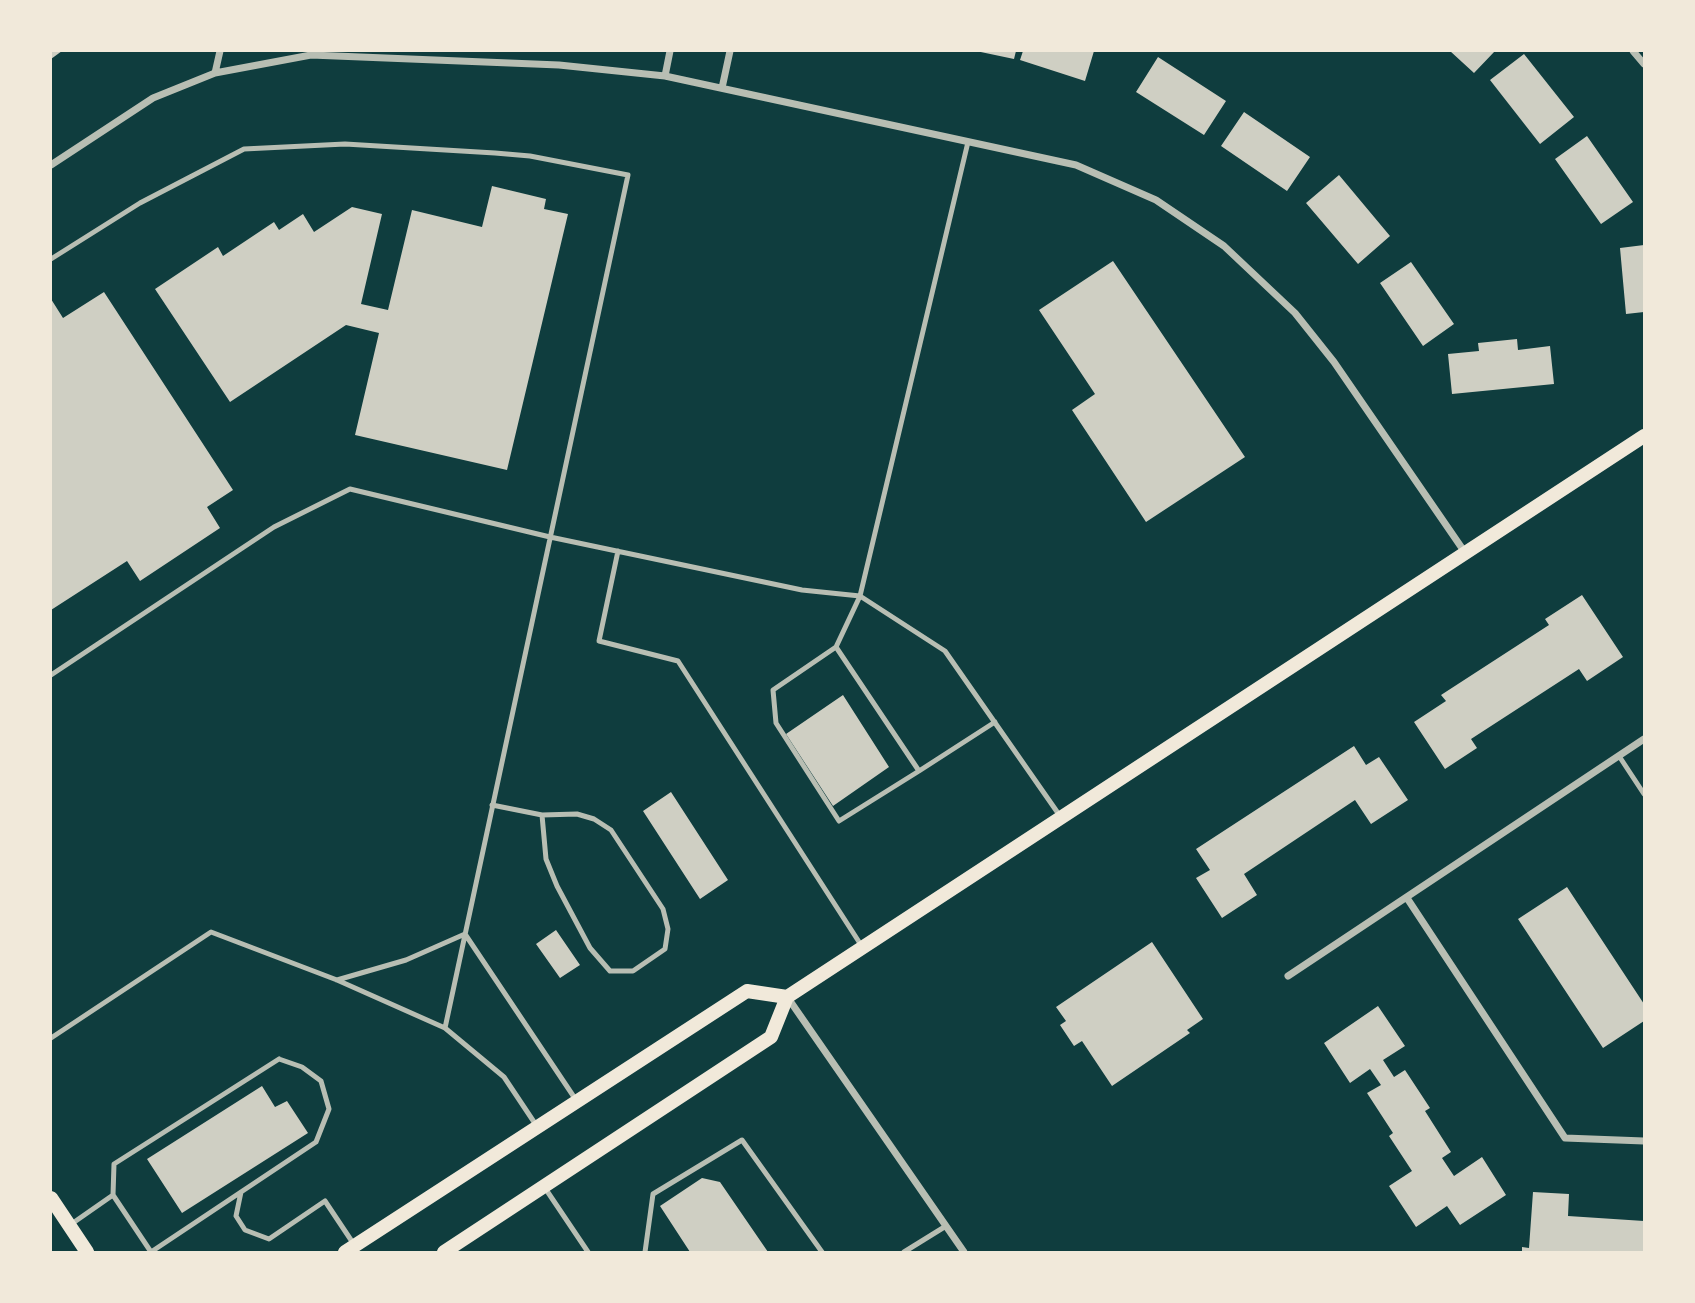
<!DOCTYPE html>
<style>
body{margin:0}
#map{position:relative;width:1695px;height:1303px;overflow:hidden;background:#0f3d3e;font-family:"Source Serif 4",serif}
canvas{display:block}
.frame{position:absolute;inset:0;border:52px solid #f1e9da;pointer-events:none}
</style>
<div id="map">
<canvas width="1695" height="1303"></canvas>
<div class="frame"></div>
</div>
<script>
const g = document.querySelector('canvas').getContext('2d');
g.lineJoin = 'round';
function fill(path, color) { g.fillStyle = color; g.fill(path, 'evenodd'); }
const shape = rows => new Path2D(rows.map(r => 'M' + r).join(''));
function stroke(path, color, width, dash) { g.strokeStyle = color; g.lineWidth = width; g.lineCap = dash ? 'butt' : 'round'; g.setLineDash(dash || []); g.stroke(path); }
fill(shape([
 [51,51,62,51,51,59],
 [976,51,1016,51,1014,59],
 [1023,51,1094,51,1085,81,1020,60],
 [1450,51,1495,51,1474,73],
 [1524,54,1574,117,1540,144,1490,80],
 [1158,57,1226,101,1204,135,1136,92],
 [1244,112,1310,157,1287,191,1221,146],
 [1587,136,1633,202,1601,224,1555,159],
 [1339,175,1390,236,1358,264,1306,203],
 [492,186,546,199,544,209,568,214,507,470,355,435,379,333,346,325,230,402,155,289,218,247,223,256,274,222,279,230,303,214,314,232,352,207,382,214,361,304,388,310,412,210,482,227],
 [1644,245,1644,312,1626,314,1620,248],
 [1113,261,1245,457,1146,522,1072,410,1095,394,1039,310],
 [1411,262,1454,324,1423,346,1380,283],
 [104,292,233,490,207,507,220,528,140,581,127,561,51,610,51,299,63,318],
 [1517,339,1518,350,1550,346,1554,384,1452,394,1448,354,1479,351,1478,343],
 [1582,595,1623,657,1587,681,1579,669,1471,739,1477,748,1445,769,1414,722,1446,701,1441,695,1549,625,1545,619],
 [843,695,889,767,833,806,786,734],
 [1354,746,1366,765,1379,757,1408,800,1371,824,1355,800,1244,874,1257,895,1222,918,1196,878,1210,870,1196,849],
 [671,792,728,880,700,899,643,811],
 [1567,887,1644,1004,1644,1021,1603,1048,1518,919],
 [556,930,580,965,560,978,536,944],
 [1152,942,1203,1019,1187,1030,1190,1033,1112,1086,1082,1041,1074,1046,1060,1025,1066,1021,1056,1007],
 [1378,1006,1405,1046,1383,1060,1394,1077,1405,1070,1430,1108,1425,1111,1451,1152,1442,1158,1454,1176,1482,1157,1506,1195,1460,1225,1447,1206,1416,1227,1389,1186,1412,1171,1389,1136,1393,1133,1367,1093,1381,1085,1370,1069,1350,1083,1324,1043],
 [262,1086,275,1107,287,1101,308,1133,182,1213,147,1159],
 [702,1178,720,1182,768,1252,690,1252,660,1206],
 [1533,1192,1569,1194,1568,1216,1644,1221,1644,1252,1522,1252,1522,1247,1529,1248]
]), '#cfcfc3');
stroke(shape([
 [968,142,860,596,836,647,919,771,995,722],
 [51,259,140,203,244,149,345,144,495,153,530,156,628,175,445,1028],
 [618,551,599,641,678,661,861,945],
 [836,647,773,690,776,723,839,821,919,771],
 [51,675,274,527,350,489,550,537,802,590,860,596,945,651,1060,816],
 [1619,756,1644,794],
 [492,805,542,815,577,814,594,819,611,830,663,909,668,929,665,949,633,971,610,971,590,948,557,886,546,859,542,815],
 [465,934,576,1100],
 [337,980,406,960,465,934],
 [51,1038,211,932,337,980,445,1028,504,1077,536,1125],
 [279,1059,302,1067,321,1081,329,1109,316,1142,151,1252,113,1195,114,1164,279,1059],
 [545,1188,588,1252],
 [241,1192,236,1216,245,1230,269,1239,325,1201,353,1243],
 [70,1225,113,1195],
 [645,1252,653,1194,742,1140,822,1252],
 [904,1252,946,1226]
]), '#b8beb3', 5);
stroke(shape([
 [1633,51,1644,64],
 [215,73,220,51],
 [665,76,670,51],
 [722,88,730,51],
 [51,165,153,98,215,73,311,55,559,65,665,76,1076,165,1156,200,1224,246,1295,313,1334,362,1466,554],
 [1407,898,1565,1138,1644,1141],
 [1288,976,1644,739],
 [788,998,964,1252]
]), '#b8beb3', 7);
stroke(shape([
 [51,1198,87,1252],
 [345,1252,747,991,787,997],
 [444,1252,771,1037,787,997,1644,436]
]), '#f1e9da', 14);
</script>
